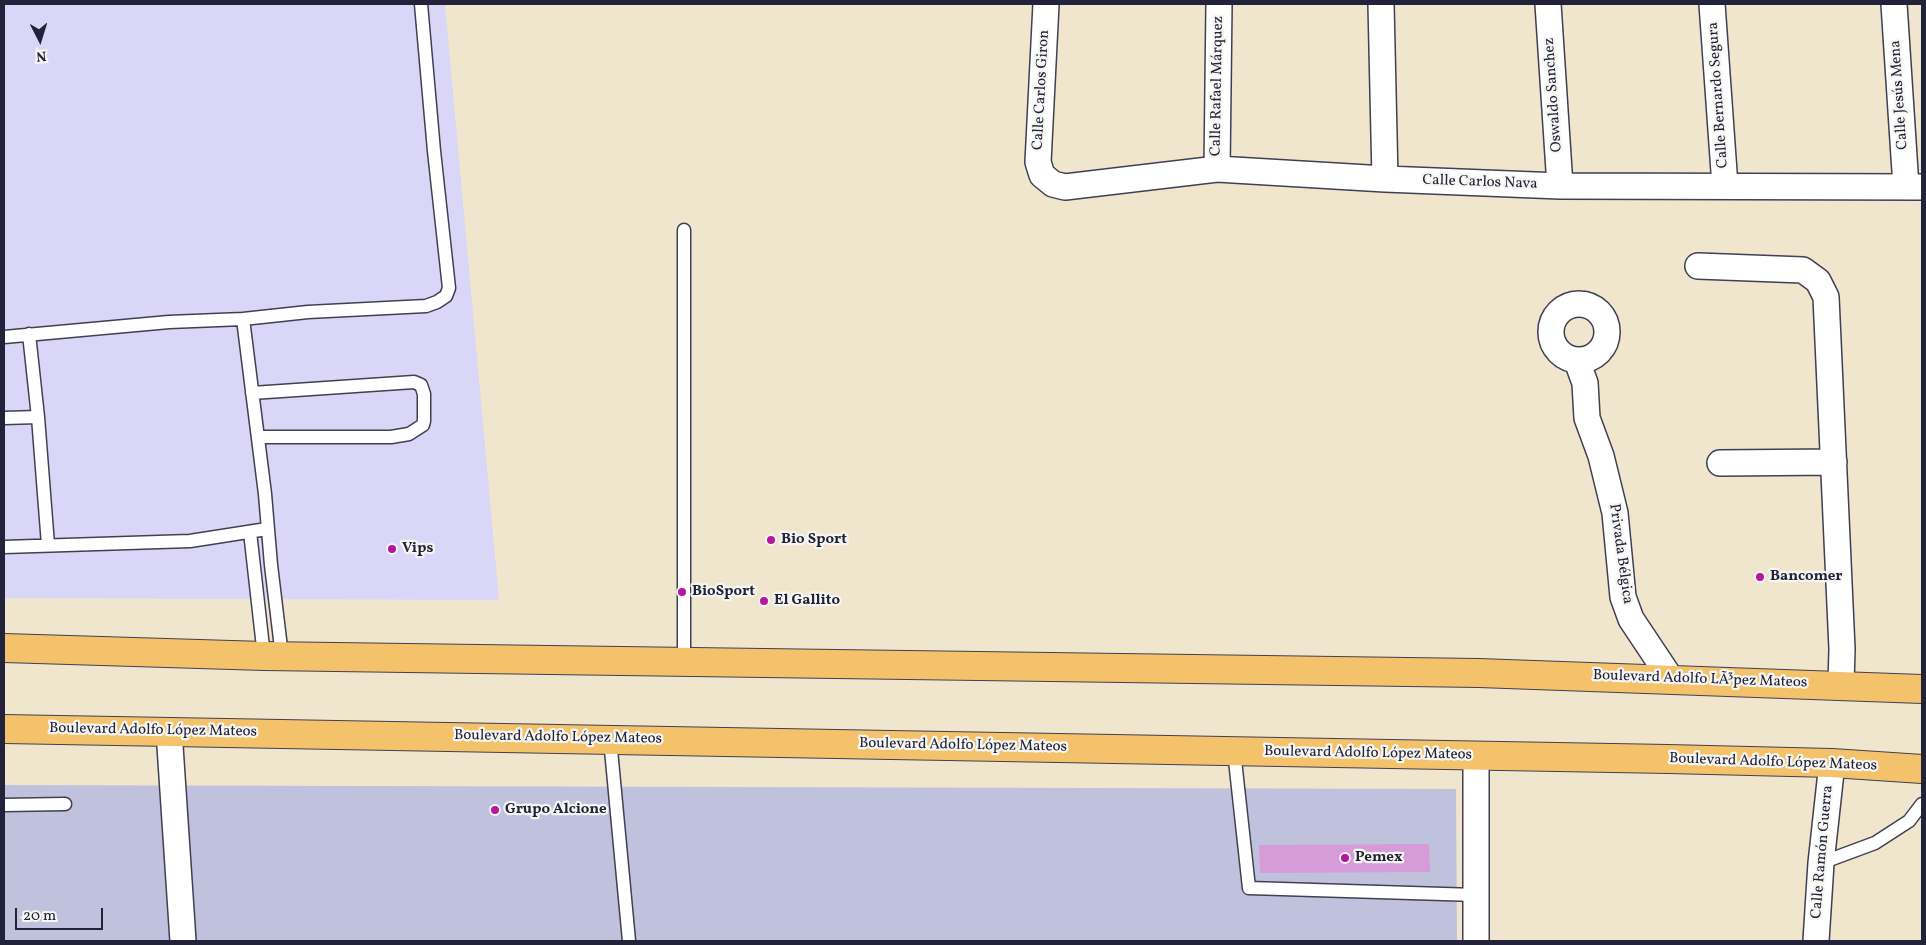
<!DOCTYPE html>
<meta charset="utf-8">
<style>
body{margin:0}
#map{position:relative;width:1926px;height:945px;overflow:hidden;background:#f0e6ce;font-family:Vollkorn,serif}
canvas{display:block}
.frame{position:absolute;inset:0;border:5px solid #22223b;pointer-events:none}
.north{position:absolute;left:15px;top:15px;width:50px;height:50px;-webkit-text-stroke:4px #f6f6f2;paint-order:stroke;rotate:175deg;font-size:14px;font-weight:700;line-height:20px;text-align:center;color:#22223b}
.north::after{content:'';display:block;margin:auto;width:18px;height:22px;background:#22223b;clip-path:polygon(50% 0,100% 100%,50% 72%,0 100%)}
.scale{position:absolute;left:15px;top:908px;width:88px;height:22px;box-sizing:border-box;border:2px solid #22223b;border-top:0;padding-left:6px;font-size:15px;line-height:18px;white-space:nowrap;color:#22223b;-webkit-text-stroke:4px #f6f6f2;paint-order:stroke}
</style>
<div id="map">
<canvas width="1926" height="945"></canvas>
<div class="frame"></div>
<div class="north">N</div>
<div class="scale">20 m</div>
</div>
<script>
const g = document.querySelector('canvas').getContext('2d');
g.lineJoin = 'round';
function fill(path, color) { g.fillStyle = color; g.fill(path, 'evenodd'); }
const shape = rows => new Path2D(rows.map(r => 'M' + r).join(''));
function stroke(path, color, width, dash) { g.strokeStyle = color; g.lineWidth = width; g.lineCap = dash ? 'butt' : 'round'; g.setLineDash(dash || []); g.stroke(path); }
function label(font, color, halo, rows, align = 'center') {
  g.font = font + ' Vollkorn,serif'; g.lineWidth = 4.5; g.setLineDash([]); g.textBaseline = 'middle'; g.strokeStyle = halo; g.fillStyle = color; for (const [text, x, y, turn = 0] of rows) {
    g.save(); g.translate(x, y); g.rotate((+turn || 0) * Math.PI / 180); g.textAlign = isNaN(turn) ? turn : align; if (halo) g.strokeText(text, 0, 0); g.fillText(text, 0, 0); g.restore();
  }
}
fill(shape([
 [4,4,445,4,499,600,4,598]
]), '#d9d6f7');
fill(shape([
 [4,785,1456,789,1457,941,4,941]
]), '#c0c2dd');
fill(shape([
 [1429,844,1430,872,1260,873,1259,845]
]), '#d59cd8');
const lane = shape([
 [684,230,684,662],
 [243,319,265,494,271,565,282,656],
 [29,334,38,417,48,545],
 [4,337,169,322,243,319,308,312,426,306,437,302,446,296,449,288,434,151,421,4],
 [252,393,414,382,421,385,424,394,424,421,423,425,409,434,391,437,258,437],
 [4,418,38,417],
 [250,532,264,656],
 [4,547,190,541,267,529],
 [610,739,629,941],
 [1234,751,1249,888,1476,895],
 [4,805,65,804],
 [1821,863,1875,843,1909,821,1922,804]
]);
const street = shape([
 [1046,4,1038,162,1042,175,1053,184,1065,187,1217,169,1385,179,1560,186,1922,187],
 [1381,4,1385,179],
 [1548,4,1560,186],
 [1712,4,1725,186],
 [1894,4,1906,187],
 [1217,169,1219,4],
 [1698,266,1803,270,1818,281,1826,297,1842,649,1841,685],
 '1551 332a28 28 0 1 1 56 0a28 28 0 1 1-56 0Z',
 [1577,361,1585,383,1587,418,1601,456,1615,513,1623,597,1631,619,1671,679],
 [1720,463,1834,462],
 [169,731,183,941],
 [1476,941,1476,756],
 [1816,941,1821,863,1832,763]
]);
const primary = shape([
 [4,648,264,656,1479,673,1922,689],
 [4,729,1668,759,1832,763,1922,769]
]);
stroke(lane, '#413f51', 15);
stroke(street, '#413f51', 28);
stroke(primary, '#413f51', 30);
stroke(lane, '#fff', 12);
stroke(street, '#fff', 25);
stroke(primary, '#f3c26a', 28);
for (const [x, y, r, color] of [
 [771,540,5,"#b5179e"],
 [392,549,5,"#b5179e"],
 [1760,577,5,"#b5179e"],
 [682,592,5,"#b5179e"],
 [764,601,5,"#b5179e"],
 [495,810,5,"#b5179e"],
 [1345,858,5,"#b5179e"]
]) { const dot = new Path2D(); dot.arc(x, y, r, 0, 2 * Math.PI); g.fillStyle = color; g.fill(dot); stroke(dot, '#f6f6f2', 2); }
label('15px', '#22223b', '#f6f6f2', [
 ["Calle Rafael Márquez",1218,86,-89],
 ["Calle Carlos Giron",1042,90,-87],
 ["Oswaldo Sanchez",1554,95,-94],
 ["Calle Bernardo Segura",1719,95,-94],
 ["Calle Jesús Mena",1900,95,-94],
 ["Calle Carlos Nava",1480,183,2],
 ["Privada Bélgica",1620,554,82],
 ["Boulevard Adolfo LÃ³pez Mateos",1700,680,2],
 ["Boulevard Adolfo López Mateos",153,731,1],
 ["Boulevard Adolfo López Mateos",558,738,1],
 ["Boulevard Adolfo López Mateos",963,746,1],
 ["Boulevard Adolfo López Mateos",1368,754,1],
 ["Boulevard Adolfo López Mateos",1773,763,2],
 ["Calle Ramón Guerra",1823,852,-85]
]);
label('bold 15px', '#22223b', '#f6f6f2', [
 ["Bio Sport",781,540],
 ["Vips",402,549],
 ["Bancomer",1770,577],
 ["BioSport",692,592],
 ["El Gallito",774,601],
 ["Grupo Alcione",505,810],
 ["Pemex",1355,858]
], 'left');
</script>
